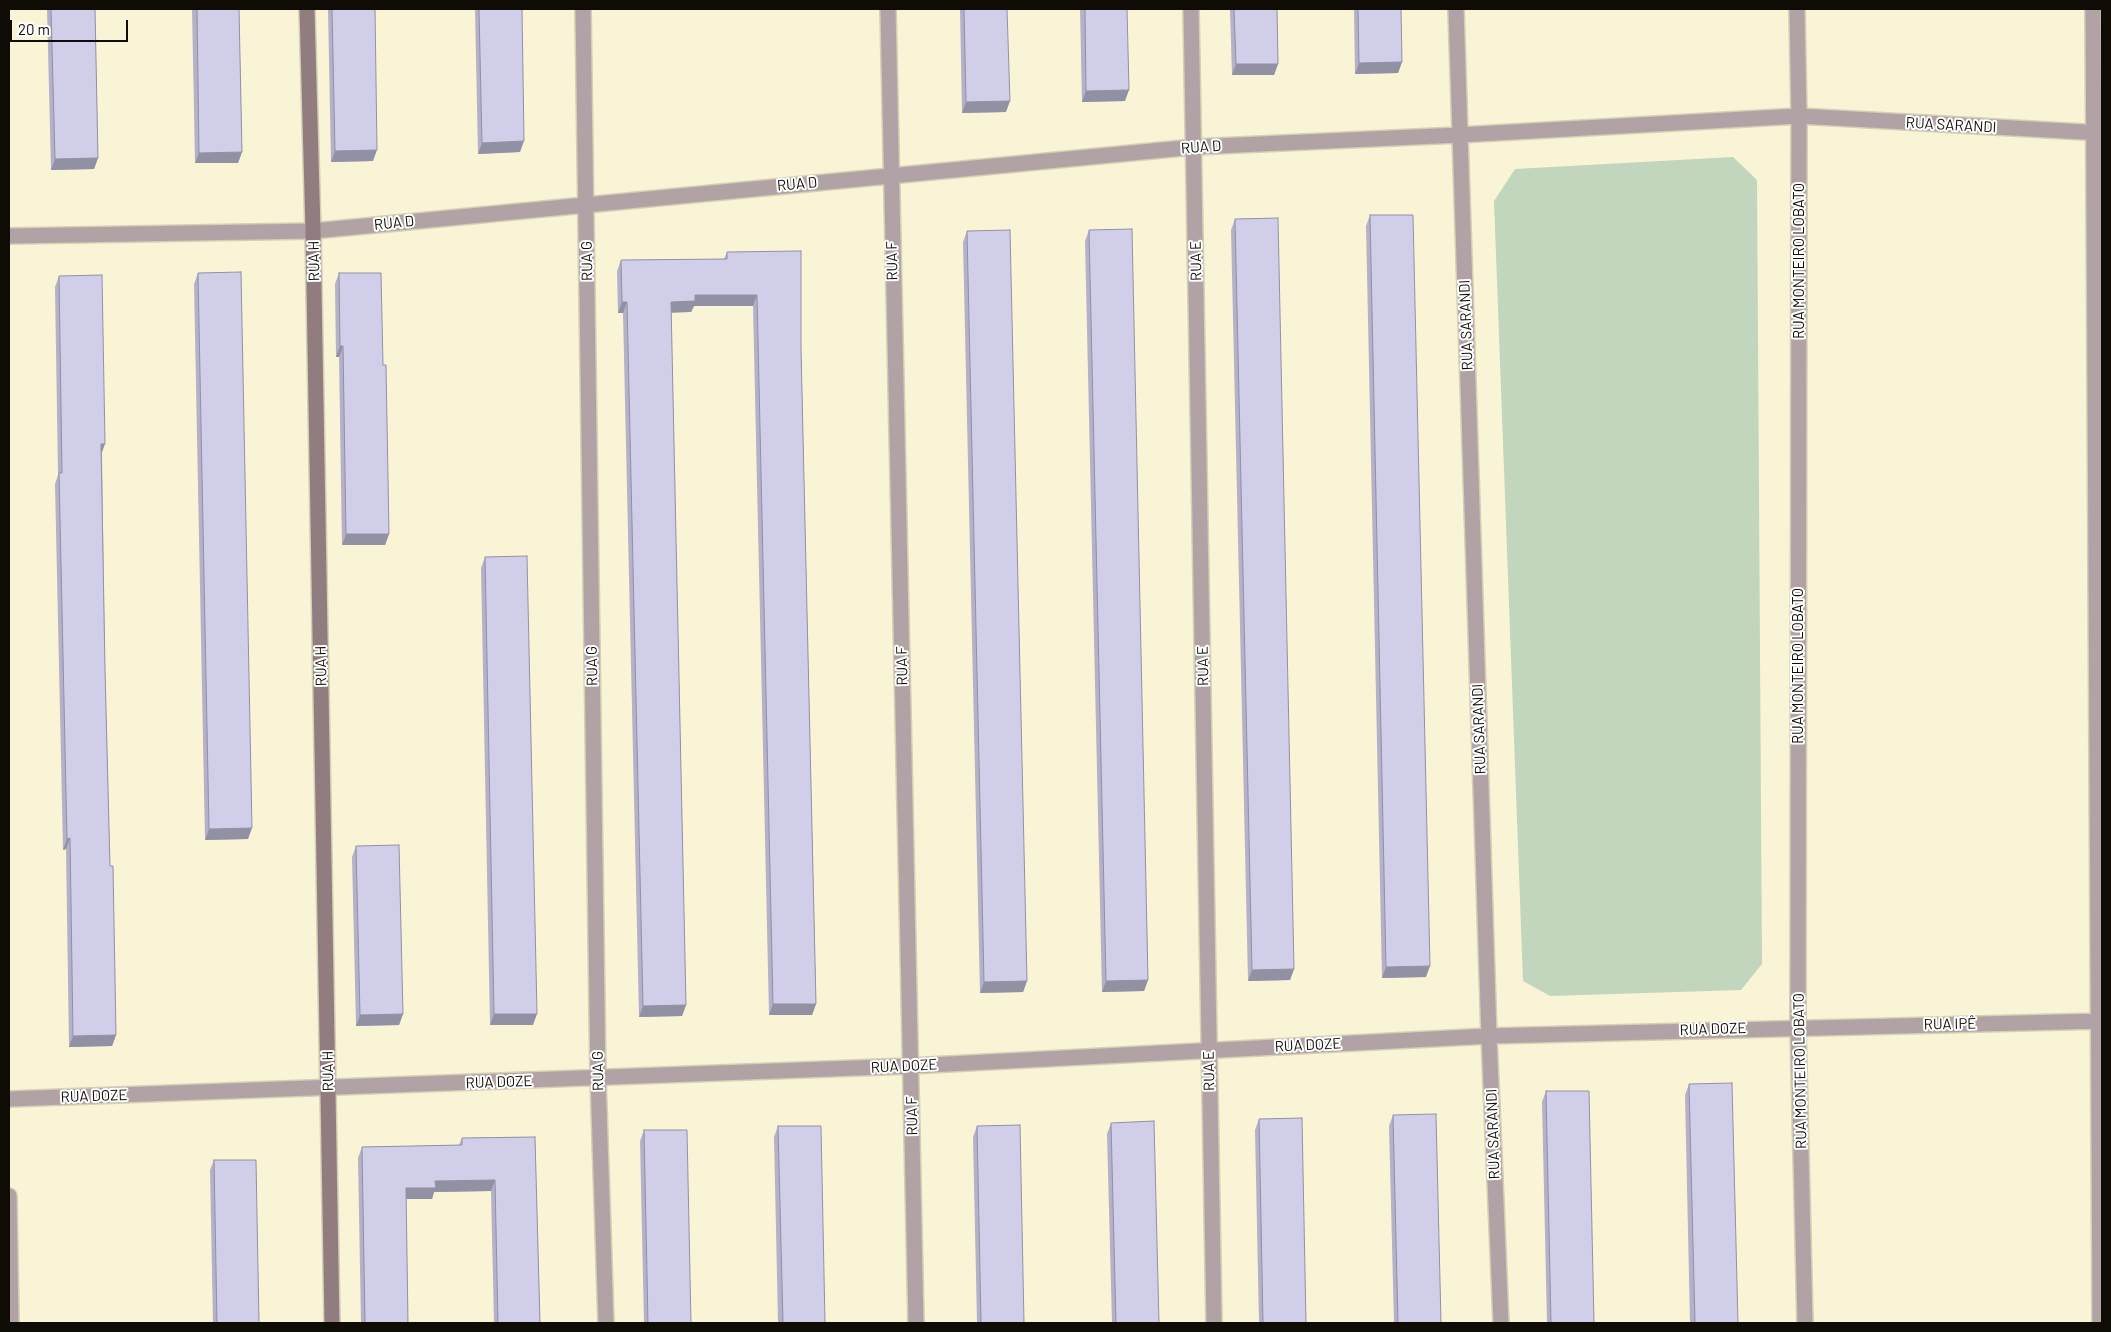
<!DOCTYPE html>
<meta charset="utf-8">
<style>
body{margin:0}
#map{position:relative;width:2111px;height:1332px;overflow:hidden;background:#faf4d7;font-family:Barlow,sans-serif}
canvas{display:block}
.frame{position:absolute;inset:0;border:10px solid #0e0c04;pointer-events:none}
.scale{position:absolute;left:10px;top:20px;width:118px;height:22px;box-sizing:border-box;border:2px solid #0e0c04;border-top:0;padding-left:6px;font-size:15px;line-height:18px;white-space:nowrap;color:#0e0c04;-webkit-text-stroke:4px #fff;paint-order:stroke}
</style>
<div id="map">
<canvas width="2111" height="1332"></canvas>
<div class="frame"></div>
<div class="scale">20 m</div>
</div>
<script>
const g = document.querySelector('canvas').getContext('2d');
g.lineJoin = 'round';
function fill(path, color) { g.fillStyle = color; g.fill(path, 'evenodd'); }
const shape = rows => new Path2D(rows.map(r => 'M' + r).join(''));
function stroke(path, color, width, dash) { g.strokeStyle = color; g.lineWidth = width; g.lineCap = dash ? 'butt' : 'round'; g.setLineDash(dash || []); g.stroke(path); }
function label(font, color, halo, rows, align = 'center') {
  g.font = font + ' Barlow,sans-serif'; g.lineWidth = 4; g.setLineDash([]); g.textBaseline = 'middle'; g.strokeStyle = halo; g.fillStyle = color; for (const [text, x, y, turn = 0] of rows) {
    g.save(); g.translate(x, y); g.rotate((+turn || 0) * Math.PI / 180); g.textAlign = isNaN(turn) ? turn : align; if (halo) g.strokeText(text, 0, 0); g.fillText(text, 0, 0); g.restore();
  }
}
fill(shape([
 [1733,157,1757,180,1762,964,1741,990,1550,996,1523,981,1494,201,1515,169]
]), '#c2d5bd');
const street = shape([
 [583,9,598,1078,606,1323],
 [888,9,916,1323],
 [1191,9,1214,1323],
 [1456,9,1489,1036,1501,1323],
 [1797,9,1799,116,1798,1027,1805,1323],
 [2093,9,2100,1323],
 [9,236,313,231,1194,147,1459,135,1799,116,2102,133],
 [9,1099,910,1066,1489,1036,2102,1021],
 [9,1196,11,1323]
]);
const secondary = shape([
 [307,9,313,231,332,1323]
]);
stroke(street, '#d4cfb5', 18);
stroke(secondary, '#d4cfb5', 18);
stroke(street, '#b1a3a5', 15);
stroke(secondary, '#917d80', 15);
fill(shape([
 [47,9,95,9,98,158,94,169,51,170],
 [192,9,239,9,242,152,238,163,195,163],
 [328,9,375,9,373,161,331,162],
 [475,9,522,9,520,152,478,154],
 [960,9,1007,9,1006,112,962,113],
 [1080,9,1127,9,1125,101,1082,102],
 [1230,9,1277,9,1278,64,1274,75,1232,75],
 [1354,9,1401,9,1402,62,1398,73,1355,74],
 [1370,215,1426,977,1382,978,1366,226],
 [1235,219,1294,969,1290,980,1248,981,1231,230],
 [1089,230,1148,980,1144,991,1102,992,1085,241],
 [967,231,1027,981,1023,992,980,993,963,242],
 [727,252,801,348,816,1004,812,1015,769,1015,753,306,694,306,691,312,671,312,686,1005,682,1016,639,1017,623,313,618,313,617,271,621,260,724,259],
 [198,273,248,839,205,840,194,284],
 [339,273,383,365,389,534,385,545,342,545,339,357,336,357,335,284],
 [59,276,102,452,105,669,110,866,116,1035,112,1046,69,1047,66,849,63,850,55,484,58,475,55,287],
 [485,557,533,1025,490,1025,481,568],
 [356,846,403,1014,399,1025,356,1026,352,857],
 [1689,1084,1738,1323,1690,1323,1685,1095],
 [1546,1091,1594,1323,1547,1323,1542,1102],
 [1393,1115,1441,1323,1394,1323,1389,1126],
 [1259,1119,1306,1323,1259,1323,1255,1130],
 [1111,1123,1159,1323,1112,1323,1107,1134],
 [778,1126,825,1323,778,1323,774,1137],
 [977,1126,1024,1323,977,1323,973,1137],
 [644,1130,691,1323,644,1323,640,1141],
 [535,1137,540,1323,494,1323,491,1191,434,1192,432,1199,406,1199,408,1323,361,1323,358,1158,362,1147,459,1145,462,1138],
 [214,1160,259,1323,213,1323,210,1170]
]), '#b4b1c8');
fill(shape([
 [1402,62,1398,73,1355,74,1359,63],
 [1236,64,1278,64,1274,75,1232,75],
 [1129,90,1125,101,1082,102,1086,91],
 [1010,101,1006,112,962,113,966,102],
 [524,141,520,152,478,154,482,143],
 [377,150,373,161,331,162,335,151],
 [242,152,238,163,195,163,199,153],
 [98,158,94,169,51,170,55,159],
 [695,295,757,295,753,306,694,306,691,312,667,313,671,302],
 [622,302,627,302,623,313,618,313],
 [340,346,343,346,339,357,336,357],
 [101,444,105,444,101,455],
 [346,534,389,534,385,545,342,545],
 [252,828,248,839,205,840,209,829],
 [70,838,66,849,63,850,67,839],
 [1430,966,1426,977,1382,978,1386,967],
 [1294,969,1290,980,1248,981,1252,970],
 [1148,980,1144,991,1102,992,1106,981],
 [1027,981,1023,992,980,993,984,982],
 [773,1004,816,1004,812,1015,769,1015],
 [686,1005,682,1016,639,1017,643,1006],
 [403,1014,399,1025,356,1026,360,1015],
 [494,1014,537,1014,533,1025,490,1025],
 [116,1035,112,1046,69,1047,73,1036],
 [495,1180,491,1191,434,1192,432,1199,402,1199,406,1188,435,1181]
]), '#9290a3');
const building = shape([
 [51,9,95,9,98,158,55,159,51,9],
 [197,9,239,9,242,152,199,153,197,9],
 [332,9,375,9,377,150,335,151,332,9],
 [479,9,522,9,524,141,482,143,479,9],
 [964,9,1007,9,1010,101,966,102,964,9],
 [1085,9,1127,9,1129,90,1086,91,1085,9],
 [1234,9,1277,9,1278,64,1236,64,1234,9],
 [1358,9,1401,9,1402,62,1359,63,1358,9],
 [1370,215,1413,215,1430,966,1386,967,1370,215],
 [1278,218,1294,969,1252,970,1235,219,1278,218],
 [1132,229,1148,980,1106,981,1089,230,1132,229],
 [1010,230,1027,981,984,982,967,231,1010,230],
 [801,251,801,348,816,1004,773,1004,757,295,695,295,695,301,671,302,686,1005,643,1006,627,302,622,302,621,260,727,259,727,252,801,251],
 [241,272,252,828,209,829,198,273,241,272],
 [339,273,381,273,383,365,386,365,389,534,346,534,343,346,340,346,339,273],
 [102,275,105,444,101,444,105,669,110,866,113,866,116,1035,73,1036,70,838,67,839,59,473,62,473,59,276,102,275],
 [527,556,537,1014,494,1014,485,557,527,556],
 [399,845,403,1014,360,1015,356,846,399,845],
 [1732,1083,1738,1323,1695,1323,1689,1084,1732,1083],
 [1546,1091,1589,1091,1594,1323,1551,1323,1546,1091],
 [1436,1114,1441,1323,1398,1323,1393,1115,1436,1114],
 [1302,1118,1306,1323,1263,1323,1259,1119,1302,1118],
 [1154,1121,1159,1323,1116,1323,1111,1123,1154,1121],
 [1020,1125,1024,1323,981,1323,977,1126,1020,1125],
 [778,1126,821,1126,825,1323,783,1323,778,1126],
 [644,1130,687,1130,691,1323,648,1323,644,1130],
 [535,1137,540,1323,498,1323,495,1180,435,1181,436,1188,406,1188,408,1323,365,1323,362,1147,462,1145,462,1138,535,1137],
 [214,1160,256,1160,259,1323,217,1323,214,1160]
]);
fill(building, '#d1cee9');
stroke(building, '#9290a3', 1);
label('15px', '#0e0c04', '#fff', [
 ["RUA SARANDI",1951,125,3],
 ["RUA D",1201,147,-4],
 ["RUA D",797,184,-5],
 ["RUA D",394,223,-6],
 ["RUA H",314,261,-91],
 ["RUA G",587,261,-91],
 ["RUA F",892,261,-91],
 ["RUA E",1196,261,-91],
 ["RUA MONTEIRO LOBATO",1799,261,-90],
 ["RUA SARANDI",1466,325,-92],
 ["RUA H",321,666,-91],
 ["RUA G",592,666,-91],
 ["RUA F",902,666,-91],
 ["RUA E",1203,666,-91],
 ["RUA MONTEIRO LOBATO",1798,666,-90],
 ["RUA SARANDI",1479,729,-92],
 ["RUA IPÊ",1950,1024,-1],
 ["RUA DOZE",1713,1029,-2],
 ["RUA DOZE",1308,1045,-3],
 ["RUA DOZE",904,1066,-3],
 ["RUA H",328,1071,-91],
 ["RUA G",598,1071,-91],
 ["RUA E",1209,1071,-91],
 ["RUA MONTEIRO LOBATO",1800,1071,-91],
 ["RUA DOZE",499,1082,-2],
 ["RUA DOZE",94,1096,-2],
 ["RUA F",912,1116,-91],
 ["RUA SARANDI",1493,1134,-92]
]);
</script>
